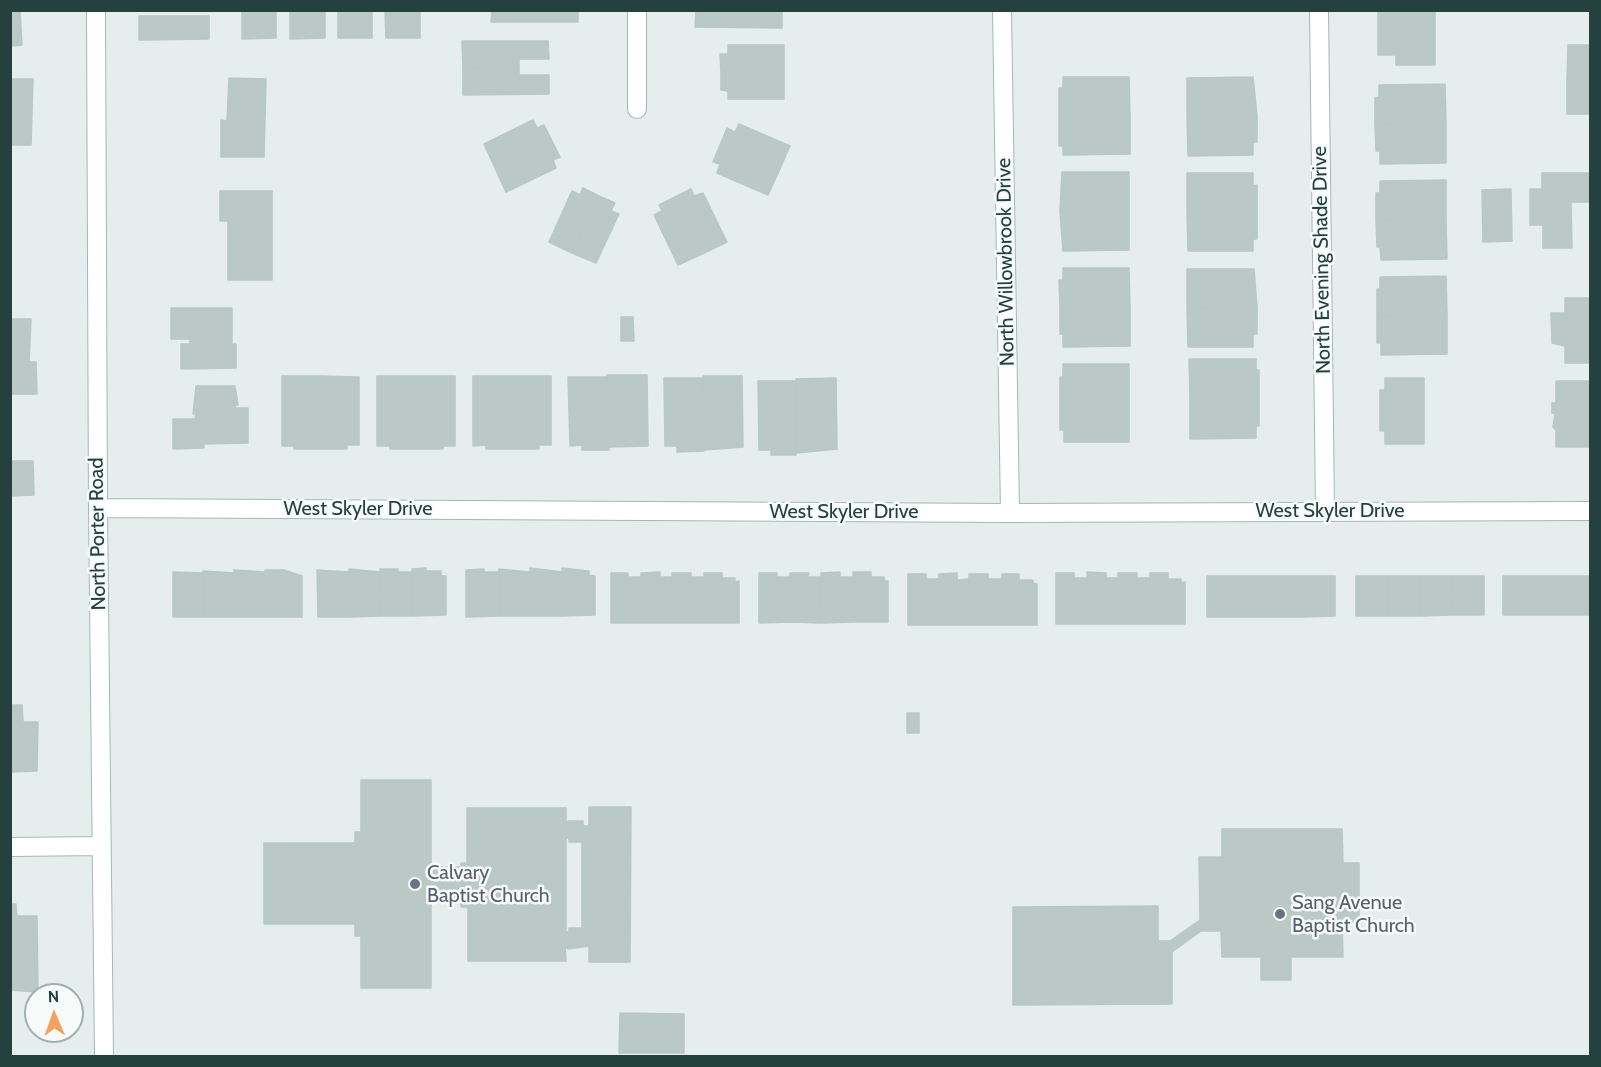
<!DOCTYPE html>
<style>
body{margin:0}
#map{position:relative;width:1601px;height:1067px;overflow:hidden;background:#e5eeec;font-family:Cabin,sans-serif}
canvas{display:block}
.frame{position:absolute;inset:0;border:12px solid #24413f;pointer-events:none}
.north{position:absolute;left:24px;top:983px;width:60px;height:60px;box-sizing:border-box;background:#f6fbf9;border:2px solid #a2b1af;border-radius:50%;rotate:358deg;font-size:16px;font-weight:700;line-height:24px;text-align:center;color:#24413f}
.north::after{content:'';display:block;margin:auto;width:21px;height:27px;background:#f4a15e;clip-path:polygon(50% 0,100% 100%,50% 72%,0 100%)}
</style>
<div id="map">
<canvas width="1601" height="1067"></canvas>
<div class="frame"></div>
<div class="north">N</div>
</div>
<script>
const g = document.querySelector('canvas').getContext('2d');
g.lineJoin = 'round';
function fill(path, color) { g.fillStyle = color; g.fill(path, 'evenodd'); }
const shape = rows => new Path2D(rows.map(r => 'M' + r).join(''));
function stroke(path, color, width, dash) { g.strokeStyle = color; g.lineWidth = width; g.lineCap = dash ? 'butt' : 'round'; g.setLineDash(dash || []); g.stroke(path); }
function label(font, color, halo, rows, align = 'center') {
  g.font = font + ' Cabin,sans-serif'; g.lineWidth = 5; g.setLineDash([]); g.textBaseline = 'middle'; g.strokeStyle = halo; g.fillStyle = color; for (const [text, x, y, turn = 0] of rows) {
    g.save(); g.translate(x, y); g.rotate((+turn || 0) * Math.PI / 180); g.textAlign = isNaN(turn) ? turn : align; if (halo) g.strokeText(text, 0, 0); g.fillText(text, 0, 0); g.restore();
  }
}
const building = shape([
 [10,10,20,10,22,45,10,46,10,10],
 [242,10,276,10,276,38,242,39,242,10],
 [290,10,325,10,325,38,290,39,290,10],
 [338,10,372,10,372,38,338,38,338,10],
 [385,10,420,10,420,38,386,38,385,10],
 [492,10,578,10,578,22,491,22,492,10],
 [696,10,782,10,782,28,695,27,696,10],
 [1378,10,1435,10,1435,29,1378,29,1378,10],
 [139,16,209,16,209,39,139,40,139,16],
 [1378,29,1435,29,1435,65,1396,65,1396,55,1378,55,1378,29],
 [462,41,548,41,549,59,519,59,519,67,463,68,462,41],
 [728,45,784,45,784,72,721,72,720,54,728,54,728,45],
 [1568,45,1590,45,1590,80,1567,80,1568,45],
 [519,67,519,75,549,75,549,94,463,95,463,68,519,67],
 [721,72,784,72,784,99,728,99,728,91,721,90,721,72],
 [1063,77,1129,77,1130,116,1059,116,1059,88,1063,88,1063,77],
 [1253,77,1257,116,1187,117,1187,78,1253,77],
 [229,78,266,79,264,157,221,157,221,120,227,121,229,78],
 [10,79,33,79,31,145,10,145,10,79],
 [1567,80,1590,80,1590,114,1567,114,1567,80],
 [1445,84,1446,123,1375,124,1375,98,1379,97,1379,85,1445,84],
 [1059,116,1130,116,1130,154,1063,155,1063,146,1059,146,1059,116],
 [1257,116,1257,142,1253,142,1253,155,1188,156,1187,117,1257,116],
 [533,120,537,128,544,125,552,141,495,168,484,144,533,120],
 [1446,123,1446,163,1380,164,1380,151,1376,151,1375,124,1446,123],
 [739,124,790,146,779,171,720,145,727,128,735,132,739,124],
 [552,141,560,157,553,160,556,168,506,192,495,168,552,141],
 [720,145,779,171,768,195,717,173,720,164,713,162,720,145],
 [1062,172,1129,172,1129,211,1060,211,1062,172],
 [1187,173,1253,173,1253,186,1257,185,1257,212,1187,213,1187,173],
 [1542,173,1590,173,1590,202,1571,202,1572,248,1543,248,1543,225,1530,225,1530,189,1542,189,1542,173],
 [1446,180,1446,219,1376,220,1376,193,1380,193,1380,181,1446,180],
 [583,188,599,196,572,253,549,242,572,191,580,195,583,188],
 [691,189,694,196,703,193,727,242,702,254,675,197,691,189],
 [1511,189,1512,241,1483,242,1482,190,1511,189],
 [220,191,272,191,272,280,228,280,228,221,220,221,220,191],
 [599,196,615,203,611,211,619,214,596,263,572,253,599,196],
 [675,197,702,254,678,265,654,215,662,211,659,205,675,197],
 [1060,211,1129,211,1129,250,1063,251,1060,211],
 [1257,212,1257,239,1253,239,1253,251,1188,251,1187,213,1257,212],
 [1446,219,1447,259,1381,260,1380,247,1377,247,1376,220,1446,219],
 [1063,268,1129,268,1130,307,1060,307,1059,280,1063,280,1063,268],
 [1187,269,1254,269,1257,307,1187,308,1187,269],
 [1446,276,1447,315,1377,316,1377,289,1380,289,1380,277,1446,276],
 [1565,298,1590,298,1590,363,1565,363,1565,346,1552,343,1551,313,1565,313,1565,298],
 [1060,307,1130,307,1130,346,1063,347,1063,334,1060,334,1060,307],
 [1257,307,1257,334,1253,334,1253,347,1188,347,1187,308,1257,307],
 [171,308,232,308,232,344,236,344,236,368,181,369,181,344,190,344,190,339,171,339,171,308],
 [1447,315,1447,354,1381,355,1381,343,1377,343,1377,316,1447,315],
 [621,317,633,317,634,341,621,341,621,317],
 [10,319,31,319,29,362,36,362,37,394,10,394,10,319],
 [1189,359,1256,359,1256,370,1259,370,1259,398,1190,399,1189,359],
 [1063,364,1129,364,1129,403,1060,403,1060,377,1063,377,1063,364],
 [607,375,647,375,648,446,609,447,607,375],
 [282,376,321,376,321,449,294,449,294,446,282,446,282,376],
 [321,376,359,377,359,445,347,445,347,449,321,449,321,376],
 [377,376,416,376,417,449,390,449,390,446,377,446,377,376],
 [416,376,455,376,455,446,443,446,443,449,417,449,416,376],
 [473,376,512,376,512,449,486,449,486,445,473,446,473,376],
 [512,376,551,376,551,445,539,445,539,449,512,449,512,376],
 [703,376,742,376,743,447,704,450,703,376],
 [568,377,608,377,609,450,582,450,582,445,570,446,568,377],
 [664,378,703,378,704,451,677,452,677,446,665,446,664,378],
 [836,378,837,449,796,453,796,379,836,378],
 [1385,378,1424,378,1424,411,1380,411,1380,390,1385,390,1385,378],
 [758,381,795,381,796,455,771,455,771,450,759,450,758,381],
 [1556,381,1590,381,1590,447,1556,447,1556,430,1553,427,1555,413,1552,413,1552,403,1556,403,1556,381],
 [196,386,235,386,238,405,236,404,235,408,248,408,248,443,204,444,204,448,173,449,173,419,195,419,196,413,193,414,196,386],
 [1259,398,1259,426,1256,426,1256,438,1190,439,1190,399,1259,398],
 [1060,403,1129,403,1129,442,1064,442,1064,430,1060,430,1060,403],
 [1380,411,1424,411,1424,444,1385,444,1385,431,1380,431,1380,411],
 [10,461,33,461,34,495,10,496,10,461],
 [426,568,426,571,441,571,441,576,446,576,446,615,412,616,412,569,426,568],
 [530,568,562,572,562,616,530,616,530,568],
 [562,568,589,571,589,575,595,576,595,615,562,616,562,568],
 [349,569,380,572,381,616,349,617,349,569],
 [380,569,398,569,398,572,412,572,412,616,381,616,380,569],
 [484,569,484,572,499,572,500,616,466,617,466,570,484,569],
 [499,569,529,572,530,616,500,616,499,569],
 [234,570,265,572,265,617,234,617,234,570],
 [265,570,284,570,302,576,302,617,265,617,265,570],
 [317,570,349,572,349,617,318,617,317,570],
 [203,571,234,573,234,617,204,617,203,571],
 [173,572,204,573,204,617,173,617,173,572],
 [660,572,660,577,672,577,672,623,641,623,641,573,660,572],
 [840,572,840,577,853,577,854,622,821,623,821,573,840,572],
 [853,572,871,572,871,577,884,577,884,581,888,581,888,622,854,622,853,572],
 [1087,572,1106,573,1106,578,1117,578,1119,624,1088,624,1087,572],
 [611,573,628,573,628,577,641,577,641,623,611,623,611,573],
 [672,573,691,573,691,577,704,577,705,623,672,623,672,573],
 [704,573,722,573,722,578,735,578,735,582,739,581,739,623,705,623,704,573],
 [759,573,777,573,777,577,790,577,791,622,759,623,759,573],
 [790,573,809,573,808,577,820,577,821,623,791,622,790,573],
 [957,573,957,580,969,579,969,625,939,625,939,574,957,573],
 [1056,573,1074,573,1074,578,1087,578,1088,624,1056,624,1056,573],
 [1118,573,1137,573,1137,578,1150,578,1152,624,1119,624,1118,573],
 [1150,573,1168,573,1168,579,1181,579,1181,583,1185,582,1185,624,1152,624,1150,573],
 [908,574,926,574,926,579,938,579,939,625,908,625,908,574],
 [969,574,988,574,988,579,1002,579,1002,625,969,625,969,574],
 [1002,574,1019,574,1019,580,1033,580,1033,583,1037,584,1037,625,1002,625,1002,574],
 [1207,576,1239,576,1239,617,1207,617,1207,576],
 [1239,576,1271,576,1271,617,1239,617,1239,576],
 [1271,576,1303,576,1303,617,1271,617,1271,576],
 [1303,576,1335,576,1335,616,1303,617,1303,576],
 [1356,576,1388,576,1388,616,1356,616,1356,576],
 [1388,576,1420,576,1420,616,1388,616,1388,576],
 [1420,576,1451,576,1452,615,1420,616,1420,576],
 [1451,576,1484,576,1484,615,1452,615,1451,576],
 [1503,576,1535,576,1535,615,1503,615,1503,576],
 [1535,576,1566,576,1566,615,1535,615,1535,576],
 [1566,576,1590,576,1590,615,1566,615,1566,576],
 [10,705,22,705,23,722,38,722,37,771,10,772,10,705],
 [907,713,919,713,919,733,907,733,907,713],
 [361,780,431,780,431,867,461,867,461,863,467,863,467,808,566,808,566,825,568,821,583,821,583,826,589,826,589,807,631,807,630,962,589,962,589,946,568,949,565,945,566,961,468,961,468,907,461,907,461,901,431,901,431,988,361,988,361,936,355,936,355,924,264,924,264,843,355,843,355,832,361,832,361,780],
 [566,838,569,838,569,842,582,842,582,928,569,928,569,932,566,932,566,838],
 [1222,829,1342,829,1343,863,1359,863,1359,922,1342,922,1343,957,1291,957,1291,980,1261,980,1261,957,1222,957,1221,931,1201,931,1172,952,1172,1004,1013,1005,1013,907,1158,906,1158,941,1170,941,1200,920,1199,857,1222,857,1222,829],
 [10,904,16,904,17,916,37,916,38,992,10,990,10,904],
 [620,1013,684,1014,684,1053,619,1053,620,1013]
]);
fill(building, '#bac9c6');
stroke(building, '#b7c8c5', 1.5);
const minor = shape([
 [96,10,98,508,104,1056],
 [637,10,637,109],
 [1002,10,1010,513],
 [1319,10,1325,510],
 [98,508,1010,513,1590,511],
 [10,847,102,846]
]);
stroke(minor, '#a7b7b5', 20);
stroke(minor, '#fff', 18);
for (const [x, y, r, color] of [
 [415,884,6,"#6b7280"],
 [1280,914,6,"#6b7280"]
]) { const dot = new Path2D(); dot.arc(x, y, r, 0, 2 * Math.PI); g.fillStyle = color; g.fill(dot); stroke(dot, '#f6fbf9', 2); }
label('20px', '#24413f', '#f6fbf9', [
 ["North Evening Shade Drive",1322,260,-91],
 ["North Willowbrook Drive",1006,262,-91],
 ["West Skyler Drive",358,509],
 ["West Skyler Drive",1330,511],
 ["West Skyler Drive",844,512],
 ["North Porter Road",98,534,-91]
]);
label('20px', '#5b616d', '#f6fbf9', [
 ["Calvary",427,873],
 ["Baptist Church",427,896],
 ["Sang Avenue",1292,903],
 ["Baptist Church",1292,926]
], 'left');
</script>
